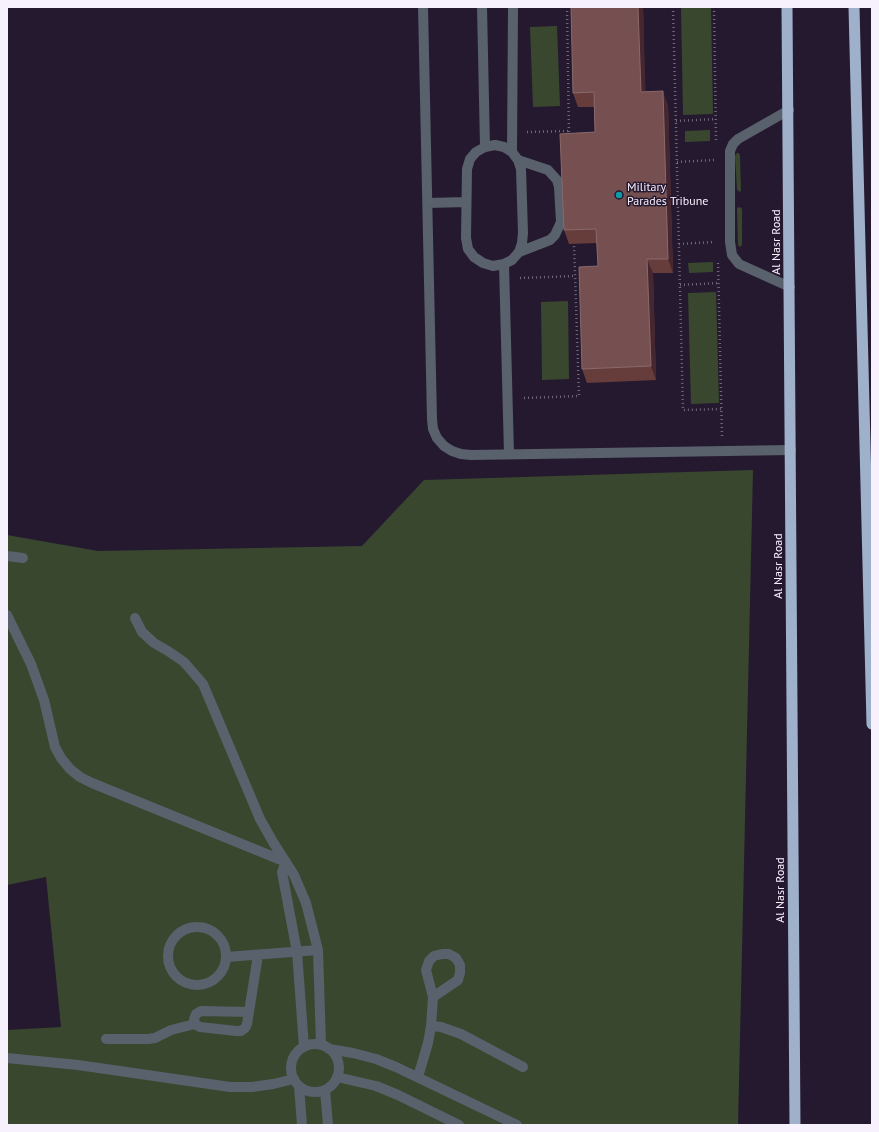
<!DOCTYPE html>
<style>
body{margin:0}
#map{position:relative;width:879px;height:1132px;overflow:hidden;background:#251930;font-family:"PT Sans",sans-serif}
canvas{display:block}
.frame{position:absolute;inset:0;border:8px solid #f7f0fd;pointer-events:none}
</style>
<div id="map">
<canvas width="879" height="1132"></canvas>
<div class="frame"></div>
</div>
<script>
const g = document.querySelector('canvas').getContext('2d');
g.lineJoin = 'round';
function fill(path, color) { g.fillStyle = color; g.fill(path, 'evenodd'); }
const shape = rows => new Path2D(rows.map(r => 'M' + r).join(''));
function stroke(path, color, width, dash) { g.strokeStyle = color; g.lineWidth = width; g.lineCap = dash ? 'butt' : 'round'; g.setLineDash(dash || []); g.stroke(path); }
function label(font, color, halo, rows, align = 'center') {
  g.font = font + ' "PT Sans",sans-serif'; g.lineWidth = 3; g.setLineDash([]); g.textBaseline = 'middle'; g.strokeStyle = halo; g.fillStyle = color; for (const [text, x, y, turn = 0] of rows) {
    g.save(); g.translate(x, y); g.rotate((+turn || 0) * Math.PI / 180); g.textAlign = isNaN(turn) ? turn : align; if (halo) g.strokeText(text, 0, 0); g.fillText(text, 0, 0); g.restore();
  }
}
fill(shape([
 [681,7,711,7,713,114,683,115],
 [557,26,560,106,533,107,530,27],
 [710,130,710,141,685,142,685,131],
 [737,153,739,153,740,156,741,190,740,192,737,190,735,156],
 [740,207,742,209,742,245,740,247,738,245,737,210,737,208],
 [713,262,713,272,689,273,688,263],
 [716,292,719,403,691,404,688,293],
 [568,301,569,379,542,380,541,302],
 [753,470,738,1125,7,1125,7,1030,61,1027,46,877,7,885,7,535,98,551,362,546,424,480]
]), '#39472f');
stroke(shape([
 [567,7,569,135],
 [673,7,683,410,722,409],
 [714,7,716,140],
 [676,121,716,119],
 [527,132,569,131],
 [677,162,714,160],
 [679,244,714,242],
 [718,263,722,436],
 [520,278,575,276],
 [680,285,719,283],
 [524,398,579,396,574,244]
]), '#71677a', 2.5, [1, 3]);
stroke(shape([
 [423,7,432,419,433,429,437,438,444,446,452,451,461,454,471,455,791,450],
 [482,7,485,147],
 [789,110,738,139,733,144,730,151,730,242,732,255,739,264,790,287],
 [495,145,504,147,512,152,518,160,521,169,523,233,522,243,519,252,512,260,504,264,493,266,483,263,474,257,468,249,466,238,467,169,470,159,476,152,485,147,495,145],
 [512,152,513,7],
 [518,160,548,170,557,180,559,187,561,222,555,235,550,240,519,252],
 [428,203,466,202],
 [504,264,509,454],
 [7,556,23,558],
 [7,615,31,664,44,700,55,747,61,758,70,769,80,777,92,783,286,862],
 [135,618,142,632,154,643,168,651,184,662,203,684,260,819,273,842,294,875,306,903,318,950,321,1045],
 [286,862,282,872,297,952,304,1047],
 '168 956a29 29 0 1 1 58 0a29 29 0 1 1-58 0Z',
 [226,957,318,950],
 [249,1012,201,1011,196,1014,194,1019,195,1024,200,1027,236,1031,241,1031,245,1028,247,1024,249,1012,258,955],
 [431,1026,441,1027,461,1034,523,1067],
 [106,1039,148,1039,155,1038,171,1030,195,1024],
 '291 1068a24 24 0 1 1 48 0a24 24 0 1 1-48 0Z',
 [329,1049,353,1053,376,1059,396,1067,517,1125],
 [7,1058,78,1065,230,1087,252,1087,273,1084,294,1079],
 [337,1077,376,1086,398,1095,459,1125],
 [418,1077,428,1043,431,1026,433,997,458,980,460,973,460,965,456,958,449,954,442,954,434,956,429,961,426,970,433,997],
 [299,1086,302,1125],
 [325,1090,328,1125]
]), '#58616c', 10);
stroke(shape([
 [787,7,795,1125],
 [854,7,872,724]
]), '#9eb0ca', 11);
fill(shape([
 [571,7,643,7,645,91,668,105,673,273,653,273,656,380,587,383,582,369,598,266,597,243,569,244,564,230,595,132,594,107,578,107,573,93]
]), '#673d3c');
fill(shape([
 [638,7,643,7,646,106,641,92],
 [663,91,668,105,673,273,668,259],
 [647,259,653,273,656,380,651,366]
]), '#46262f');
const building = shape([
 [571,7,638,7,641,92,663,91,668,259,647,259,651,366,582,369,579,267,598,266,596,229,564,230,560,134,595,132,594,92,573,93,571,7]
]);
fill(building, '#765051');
stroke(building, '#8a696c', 1);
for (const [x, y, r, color] of [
 [619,195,4,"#0f9aa8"]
]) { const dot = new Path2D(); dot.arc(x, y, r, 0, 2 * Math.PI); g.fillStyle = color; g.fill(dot); stroke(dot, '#251930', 1.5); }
label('12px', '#f7f0fd', '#251930', [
 ["Military",627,188],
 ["Parades Tribune",627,202]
], 'left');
label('12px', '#f7f0fd', '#251930', [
 ["Al Nasr Road",777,242,-90],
 ["Al Nasr Road",779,566,-90],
 ["Al Nasr Road",781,890,-90]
]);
</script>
